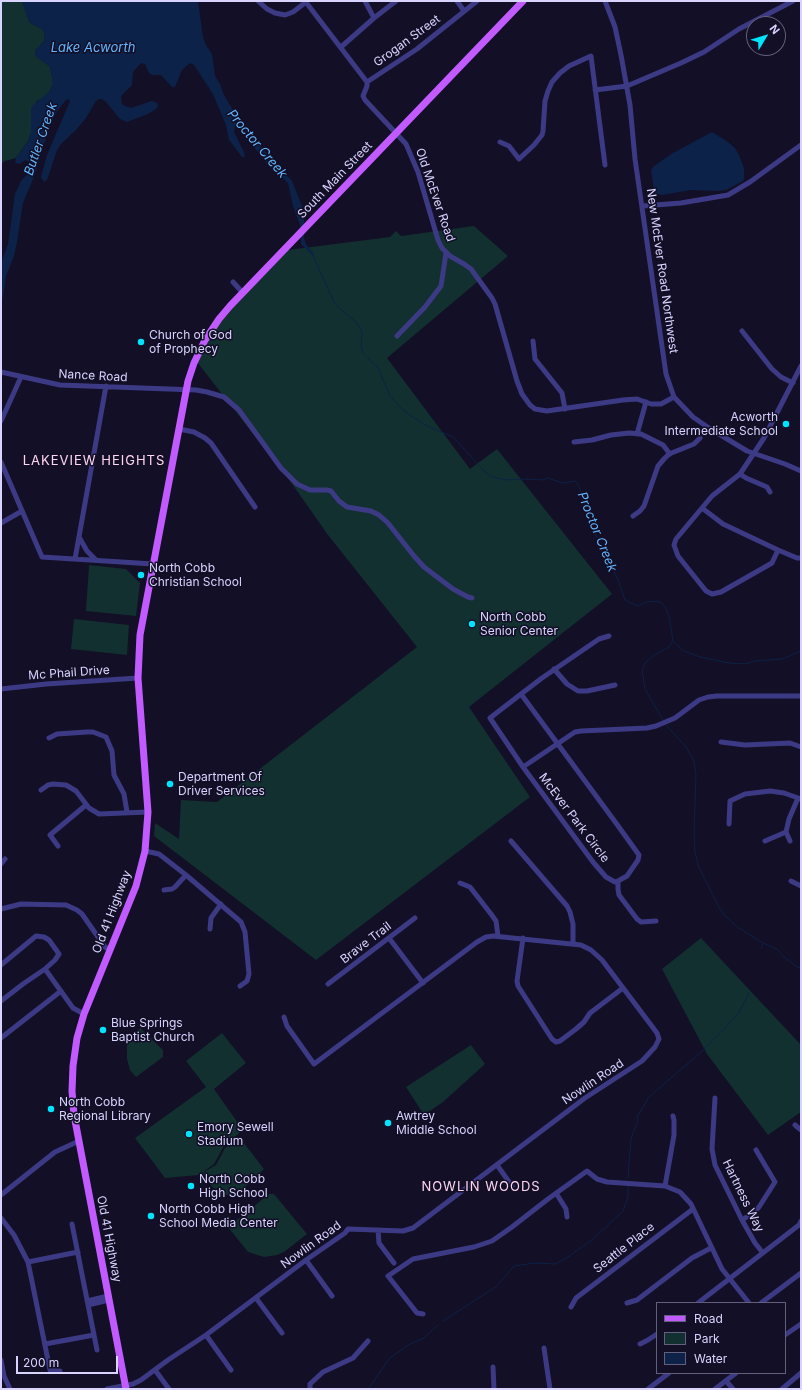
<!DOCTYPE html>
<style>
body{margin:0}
#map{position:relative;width:802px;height:1390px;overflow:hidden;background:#130f26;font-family:Inter,sans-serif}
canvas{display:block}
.frame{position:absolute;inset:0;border:2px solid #d9d4ff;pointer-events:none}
.legend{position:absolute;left:656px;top:1302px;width:130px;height:72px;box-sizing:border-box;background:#130f26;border:1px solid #625e7d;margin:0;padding:5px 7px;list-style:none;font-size:12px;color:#d9d4ff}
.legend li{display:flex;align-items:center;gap:8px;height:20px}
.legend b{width:20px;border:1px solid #625e7d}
.north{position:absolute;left:746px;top:16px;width:40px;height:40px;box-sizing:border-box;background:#130f26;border:1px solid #625e7d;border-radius:50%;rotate:52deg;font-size:11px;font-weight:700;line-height:16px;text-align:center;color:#d9d4ff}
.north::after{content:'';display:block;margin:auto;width:14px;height:18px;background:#00e5ff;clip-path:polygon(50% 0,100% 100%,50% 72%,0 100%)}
.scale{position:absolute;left:16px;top:1356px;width:102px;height:18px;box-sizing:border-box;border:2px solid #d9d4ff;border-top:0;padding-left:5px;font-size:12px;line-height:14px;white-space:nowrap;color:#d9d4ff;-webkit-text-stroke:3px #130f26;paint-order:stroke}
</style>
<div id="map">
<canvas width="802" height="1390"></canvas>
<div class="frame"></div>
<ul class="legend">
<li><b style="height:5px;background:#c25bff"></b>Road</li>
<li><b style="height:11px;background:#12302f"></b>Park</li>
<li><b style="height:11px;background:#0c2248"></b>Water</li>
</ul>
<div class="north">N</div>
<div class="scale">200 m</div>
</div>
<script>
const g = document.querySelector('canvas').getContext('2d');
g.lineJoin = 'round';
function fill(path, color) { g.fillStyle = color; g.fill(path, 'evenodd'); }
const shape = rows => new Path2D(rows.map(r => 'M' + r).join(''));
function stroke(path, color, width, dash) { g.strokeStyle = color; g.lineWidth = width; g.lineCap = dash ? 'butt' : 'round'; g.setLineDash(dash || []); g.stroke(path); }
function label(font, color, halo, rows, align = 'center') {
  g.font = font + ' Inter,sans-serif'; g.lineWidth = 3; g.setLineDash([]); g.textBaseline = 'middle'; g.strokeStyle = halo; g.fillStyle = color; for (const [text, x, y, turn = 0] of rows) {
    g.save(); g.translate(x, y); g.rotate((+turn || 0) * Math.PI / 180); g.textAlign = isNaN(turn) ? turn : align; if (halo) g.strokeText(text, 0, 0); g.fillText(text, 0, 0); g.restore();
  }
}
fill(shape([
 [1,1,22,1,29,21,32,24,42,29,45,34,44,41,35,51,50,67,52,77,52,86,49,92,44,98,37,101,31,110,31,133,28,141,16,158,5,161,1,164],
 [474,226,508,256,387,358,470,469,497,449,612,594,469,707,530,797,316,960,154,836,155,823,179,839,181,800,217,802,417,647,328,535,290,481,197,362,208,333,288,250,390,237,396,231,401,236],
 [89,565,126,569,140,583,136,616,86,611],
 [74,619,129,625,127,655,71,649],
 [701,938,801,1045,801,1112,768,1135,707,1054,662,969],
 [140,1028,163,1050,163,1057,136,1077,130,1070,127,1059,127,1045,134,1034],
 [222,1033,246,1063,214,1089,243,1130,224,1146,214,1164,199,1175,165,1178,135,1138,206,1087,186,1061],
 [471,1045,485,1064,443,1102,424,1115,406,1087],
 [240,1138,264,1169,240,1192,222,1196,201,1176,202,1173,216,1165,225,1148],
 [269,1194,274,1194,307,1234,284,1252,277,1255,264,1257,248,1252,228,1227]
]), '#12302f');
fill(shape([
 [22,1,198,1,203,37,206,45,212,54,215,76,220,84,224,95,234,112,249,133,292,181,304,211,304,238,306,244,314,254,313,256,301,244,300,225,293,206,288,183,269,166,238,127,235,127,234,132,244,152,245,157,242,157,236,149,229,140,226,125,213,94,194,65,190,63,182,70,175,87,172,87,161,75,152,75,149,73,145,64,141,63,133,72,132,85,121,96,122,104,125,106,131,108,152,101,157,103,158,106,156,109,148,114,127,122,120,119,106,102,102,99,99,99,96,101,86,118,76,130,61,144,57,150,47,180,44,182,41,177,47,155,70,101,68,99,65,101,56,113,50,125,35,174,23,203,17,242,14,256,6,276,1,309,1,263,8,244,15,194,21,181,28,173,30,167,29,162,25,160,20,164,15,163,16,158,28,141,31,133,31,110,32,106,49,92,52,86,52,77,50,67,35,56,35,51,44,41,45,34,42,29,32,24,29,21],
 [712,132,728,142,735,148,739,155,744,168,744,178,743,181,726,190,719,191,691,190,662,195,657,194,654,191,651,170,654,166,673,153]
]), '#0c2248');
stroke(shape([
 [313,256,334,302,337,306,356,322,362,331,361,346,363,353,378,368,390,396,404,411,425,425,453,437,484,471,492,477,507,480,527,479,543,480,548,478,562,483,575,481,579,486,588,516,607,562,612,567,618,580,625,600,637,606,647,602,657,601,662,603,665,607,669,616,673,641,669,647,654,655,645,663,642,670,645,689,663,720],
 [674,642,684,651,700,657,729,663,745,664,755,661,782,659,801,651],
 [666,725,686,747,694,761,696,775,694,834,695,851,698,865,719,907,725,916,739,928,763,943,777,949,784,957,797,967,801,967],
 [761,948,763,944],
 [628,1178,631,1138,638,1121,637,1117,649,1097,701,1052,725,1028,738,1014,749,993],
 [443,1321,497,1286,514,1266,535,1263,555,1264,565,1259,593,1239,623,1211,628,1197,628,1186],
 [368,1389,390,1358,410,1344,424,1338,438,1325]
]), '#0c2248', 1);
stroke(shape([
 [258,1,267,9,275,13,285,15,293,12,306,2],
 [305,1,367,82,367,86,363,96,365,100,406,144,418,172,438,240,442,248,450,256,464,264,471,269,492,298,495,304,517,381,522,394,530,405,535,409,547,411,623,400,637,399,651,404,661,404,674,397],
 [365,1,374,18],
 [457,1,464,11],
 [605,1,615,27,621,55,630,105,635,159,666,374,674,397,693,417,709,428,747,451,785,464,801,471],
 [341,47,374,18,396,1],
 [367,82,417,49,477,1],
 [595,90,627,86,681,63,704,52,739,29,793,1],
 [500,142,509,146,519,159,534,145,542,135,543,131,545,101,548,91,552,82,560,73,569,66,591,56,605,165],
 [643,206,681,203,728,195,750,182,801,145],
 [233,282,243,293],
 [742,331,772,369,781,377,793,383],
 [397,336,425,307,441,286,446,253],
 [533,341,535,359,562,393,565,409],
 [1,372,60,385,196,390,207,392,224,397,239,410,281,468,297,484,310,490,327,490,331,491,339,501,347,507,371,511,379,515,388,523,414,556,424,567,453,589,468,597,472,598],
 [1,421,21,377],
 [179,429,194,432,205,438,211,443,255,507],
 [637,434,646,402],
 [574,442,592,440,611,435,629,433,641,434,663,445,670,454],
 [1,462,42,557,153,564],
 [740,474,746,478,767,487,770,492],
 [702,508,723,524,778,550,797,558,801,558],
 [633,516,640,511,644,506,658,466,664,459,669,454,694,444,700,438],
 [1,523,22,511],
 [79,537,87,551,96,560],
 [778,550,772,563,721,592,712,594,706,591,678,556,674,545,676,539,712,496,740,474,764,438,801,366],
 [75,559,106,386],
 [554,669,567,684,578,691,587,691,615,685],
 [1,689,46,684,138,678],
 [521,694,616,823,639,855,638,860,627,876,618,881,615,882,606,877,593,862,523,767,490,718,521,694,542,678,599,639,609,636],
 [49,738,57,734,87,732,93,732,106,737,112,751,114,775,124,794,127,812],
 [721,742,745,745,790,743,801,747],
 [523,767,575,732,581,731,647,728,656,726,675,718,699,700,708,697,717,696,801,696],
 [41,790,48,785,53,784,66,785,76,791,89,808,99,814,148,812],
 [729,824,730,801,745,794,770,791,784,793,801,799],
 [511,841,567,906,570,912,573,924,573,944],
 [765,841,786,832],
 [790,841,786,832,789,819,798,798],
 [58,846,50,835,86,805],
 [145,851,159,854,186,875,241,922,245,932,249,974,247,981,240,986],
 [1,864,5,859],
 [618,881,618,889,619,895,637,919,641,922,656,921],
 [791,881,801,886],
 [460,883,470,887,491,914,496,921,498,936],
 [164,890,172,889,175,887,186,875],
 [1,909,21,904,66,905,77,910,82,914,105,947,110,950],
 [210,929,211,918,221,904],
 [389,938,423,983],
 [523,938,517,981,518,986,552,1039,556,1042,560,1041,576,1029,584,1022,590,1013,623,988],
 [1,965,36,936,44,937,49,940,59,954,55,960,45,969,23,984,1,1001],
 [45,969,73,1008,84,1014],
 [328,984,415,918],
 [1,1038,61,991],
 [715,1098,712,1149,715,1165,742,1220,755,1243,763,1253],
 [795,1125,801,1130],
 [497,1165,512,1186],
 [665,1186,674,1135,674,1120,673,1116],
 [556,1193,566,1209,567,1217],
 [1,1195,55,1152,79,1141],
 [1,1218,14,1235,28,1262,50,1370,60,1371],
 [742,1220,753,1213,759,1207,775,1182,756,1150],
 [72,1224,97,1350],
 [378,1230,379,1243,394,1263],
 [306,1260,332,1296],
 [28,1262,78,1252],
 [256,1298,282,1333],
 [87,1301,108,1296],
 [627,1303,637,1300,692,1258,711,1248],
 [698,1303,799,1225,801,1221],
 [761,1303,801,1273],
 [88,1305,109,1300],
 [571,1307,576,1298,693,1209],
 [423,1314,417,1313,388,1276,413,1259,474,1247,492,1241,512,1227,548,1199,587,1171,597,1179,607,1182,665,1186,680,1192,691,1204,722,1269,749,1303],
 [206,1335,231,1370],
 [785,1335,801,1324],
 [45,1344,94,1335],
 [640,1344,648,1340,657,1334],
 [544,1348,550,1389],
 [1,1360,4,1376,10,1389],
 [493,1367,494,1389],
 [155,1370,169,1389],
 [726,1381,733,1389],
 [107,1389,133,1384,141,1380,168,1360,206,1335,306,1260,345,1233,348,1229,403,1231,413,1228,585,1098,642,1061,655,1047,659,1039,657,1033,602,960,591,950,581,945,493,936,486,937,477,942,314,1064,287,1026,284,1017],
 [310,1389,310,1384,323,1372,353,1358,368,1341],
 [648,1389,669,1373],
 [715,1389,736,1373],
 [782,1389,801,1373]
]), '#3d3a85', 5);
stroke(shape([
 [126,1389,74,1115,72,1091,73,1066,77,1038,84,1014,136,886,145,851,148,812,138,678,140,635,188,381,194,363,205,340,219,319,230,306,523,1]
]), '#c25bff', 7);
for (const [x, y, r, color] of [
 [141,342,4,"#00e5ff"],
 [786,424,4,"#00e5ff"],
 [141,575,4,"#00e5ff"],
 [472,624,4,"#00e5ff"],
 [170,784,4,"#00e5ff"],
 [103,1030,4,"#00e5ff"],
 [51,1109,4,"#00e5ff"],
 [388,1123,4,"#00e5ff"],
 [189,1134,4,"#00e5ff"],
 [191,1186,4,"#00e5ff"],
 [151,1216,4,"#00e5ff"]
]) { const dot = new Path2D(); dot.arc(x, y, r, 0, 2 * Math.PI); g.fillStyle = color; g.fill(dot); stroke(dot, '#130f26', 1.5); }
label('12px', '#d9d4ff', '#130f26', [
 ["Grogan Street",407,41,-36],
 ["South Main Street",335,180,-46],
 ["Old McEver Road",435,195,71],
 ["New McEver Road Northwest",662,271,82],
 ["Nance Road",93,376,3],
 ["Mc Phail Drive",69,673,-4],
 ["McEver Park Circle",574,818,53],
 ["Old 41 Highway",112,912,-69],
 ["Brave Trail",366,943,-37],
 ["Nowlin Road",593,1082,-34],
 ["Hartness Way",743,1196,64],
 ["Old 41 Highway",109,1239,79],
 ["Nowlin Road",311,1245,-36],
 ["Seattle Place",624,1248,-38]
]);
label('12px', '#d9d4ff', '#130f26', [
 ["Church of God",149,335],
 ["of Prophecy",149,349],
 ["Acworth",778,417,"right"],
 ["Intermediate School",778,431,"right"],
 ["North Cobb",149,568],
 ["Christian School",149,582],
 ["North Cobb",480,617],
 ["Senior Center",480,631],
 ["Department Of",178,777],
 ["Driver Services",178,791],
 ["Blue Springs",111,1023],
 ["Baptist Church",111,1037],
 ["North Cobb",59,1102],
 ["Regional Library",59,1116],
 ["Awtrey",396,1116],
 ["Middle School",396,1130],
 ["Emory Sewell",197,1127],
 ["Stadium",197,1141],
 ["North Cobb",199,1179],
 ["High School",199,1193],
 ["North Cobb High",159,1209],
 ["School Media Center",159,1223]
], 'left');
label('italic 13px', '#62b6ff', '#130f26', [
 ["Lake Acworth",93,48],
 ["Butler Creek",41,139,-71],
 ["Proctor Creek",257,144,50],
 ["Proctor Creek",597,532,68]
]);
g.letterSpacing = '1px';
label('13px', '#ffd6f0', '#130f26', [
 ["LAKEVIEW HEIGHTS",94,461],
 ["NOWLIN WOODS",481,1187]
]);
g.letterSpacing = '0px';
</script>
